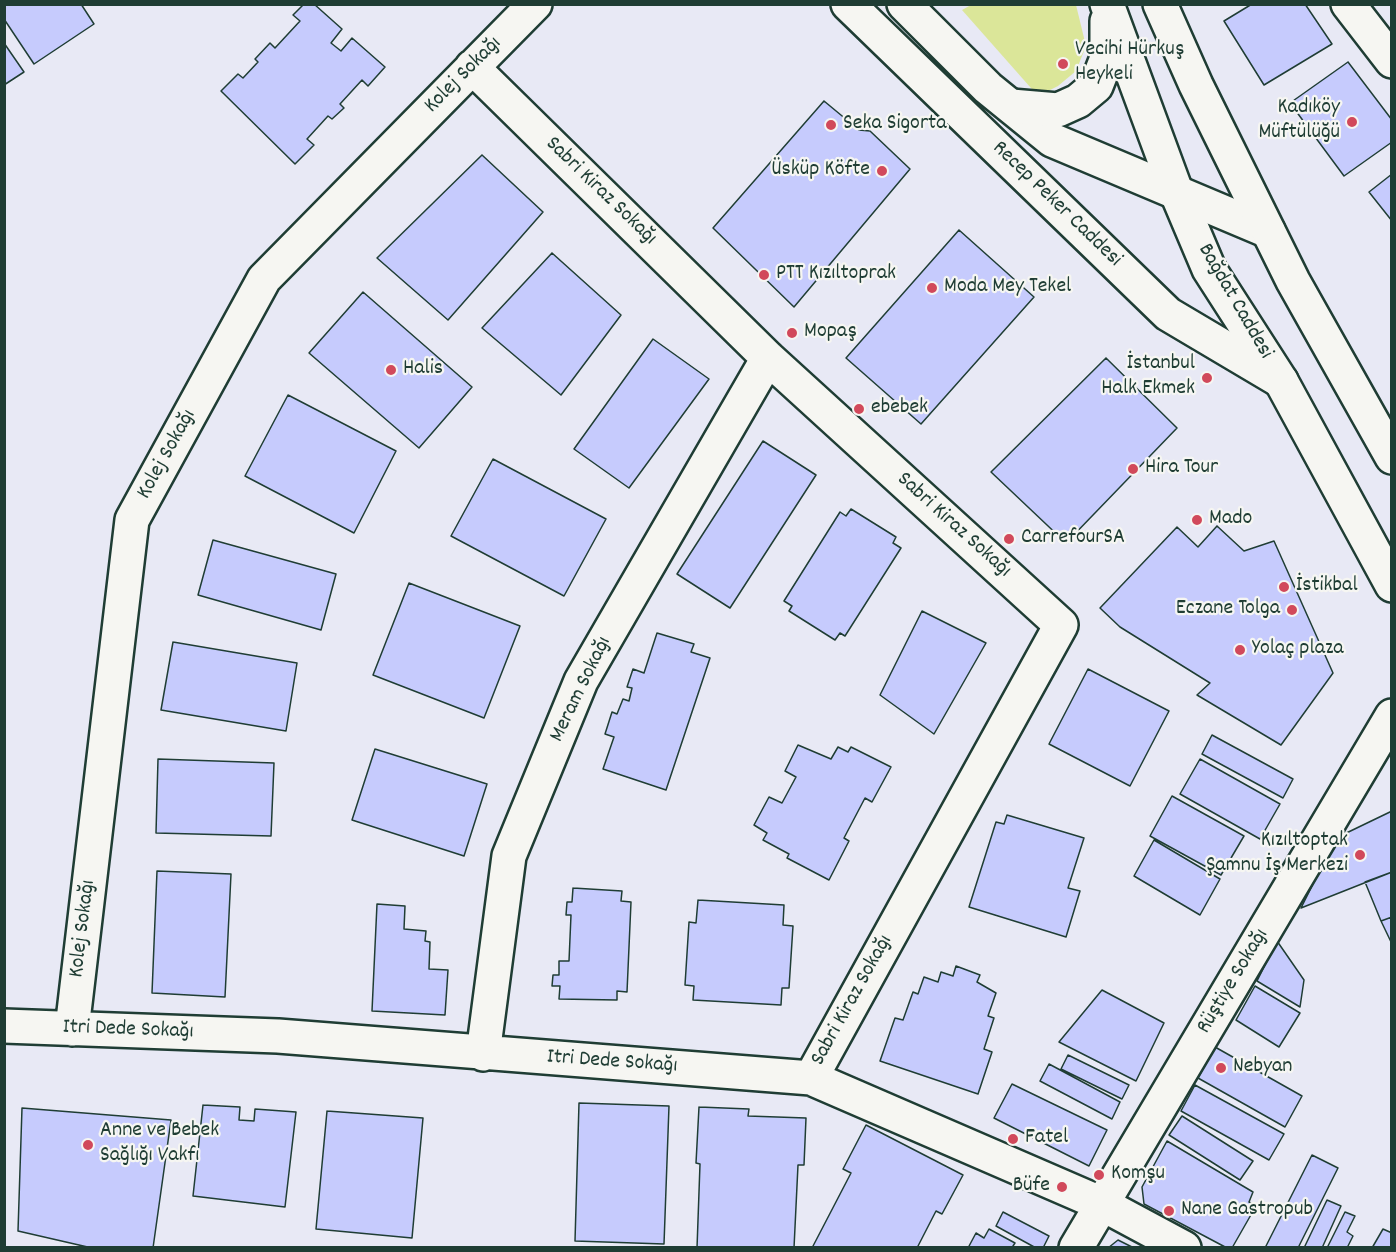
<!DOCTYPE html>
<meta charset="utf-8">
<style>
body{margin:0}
#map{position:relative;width:1396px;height:1252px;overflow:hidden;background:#e8e9f5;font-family:Dekko,sans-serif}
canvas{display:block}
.frame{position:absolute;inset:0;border:6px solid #1f3d34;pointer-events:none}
</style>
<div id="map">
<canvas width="1396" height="1252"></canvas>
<div class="frame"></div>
</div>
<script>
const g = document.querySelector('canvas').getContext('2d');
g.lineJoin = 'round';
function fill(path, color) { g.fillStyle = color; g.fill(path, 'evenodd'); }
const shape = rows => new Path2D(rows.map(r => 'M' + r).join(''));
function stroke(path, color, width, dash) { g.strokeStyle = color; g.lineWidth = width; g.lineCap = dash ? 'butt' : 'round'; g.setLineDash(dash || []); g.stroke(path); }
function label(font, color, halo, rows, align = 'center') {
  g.font = font + ' Dekko,sans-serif'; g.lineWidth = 4.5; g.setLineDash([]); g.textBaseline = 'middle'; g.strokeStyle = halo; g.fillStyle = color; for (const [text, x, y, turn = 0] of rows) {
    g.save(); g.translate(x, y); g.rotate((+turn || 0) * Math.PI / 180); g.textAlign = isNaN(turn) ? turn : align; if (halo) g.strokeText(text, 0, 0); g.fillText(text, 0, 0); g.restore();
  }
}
fill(shape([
 [971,5,1076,5,1086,46,1076,71,1058,86,1038,96,962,10]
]), '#dbe699');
const building = shape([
 [4,4,81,4,94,24,34,64,4,19,4,4],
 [304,4,314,4,342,29,331,43,341,51,352,38,385,67,368,86,362,80,340,104,344,108,332,119,328,116,307,139,314,145,295,164,221,91,238,74,243,78,258,62,255,59,270,43,275,48,300,21,293,15,304,4],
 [1252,4,1305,4,1332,44,1264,85,1224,21,1252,4],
 [4,43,24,72,4,85,4,43],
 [1348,62,1392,120,1392,142,1344,176,1290,103,1348,62],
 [824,101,859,130,870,131,910,169,794,307,713,228,824,101],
 [482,155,543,212,448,320,377,258,482,155],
 [1392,174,1392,221,1369,192,1392,174],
 [959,230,1034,297,921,424,846,358,959,230],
 [552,253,621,315,561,395,482,328,552,253],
 [363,292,472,387,419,448,309,353,363,292],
 [653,339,709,379,629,488,574,449,653,339],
 [1106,358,1177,428,1066,543,991,472,1106,358],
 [288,395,396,451,354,533,245,476,288,395],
 [763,441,816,475,730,608,677,574,763,441],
 [493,459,606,519,564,596,451,536,493,459],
 [851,509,896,537,893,543,901,548,845,636,840,633,835,640,789,611,792,606,784,601,840,512,846,516,851,509],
 [1217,526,1244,551,1274,541,1333,673,1281,745,1197,695,1210,683,1120,627,1100,608,1177,527,1198,547,1217,526],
 [213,540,336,574,321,630,198,595,213,540],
 [409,583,520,626,484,718,373,675,409,583],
 [922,611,986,643,934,734,880,695,922,611],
 [657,633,694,644,691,652,710,658,666,790,603,769,614,737,605,734,612,712,617,714,623,699,629,701,632,688,627,687,633,669,644,673,657,633],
 [173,642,297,663,286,731,161,710,173,642],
 [1088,669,1169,711,1130,786,1049,744,1088,669],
 [1212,735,1293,779,1283,798,1202,754,1212,735],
 [798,745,831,759,838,747,848,752,851,747,891,767,872,802,865,798,844,838,849,841,829,880,787,858,789,854,763,840,767,833,754,825,769,797,782,803,796,777,785,771,798,745],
 [375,749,487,784,464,856,352,820,375,749],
 [158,759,274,763,271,836,156,833,158,759],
 [1200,759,1280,804,1260,839,1180,794,1200,759],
 [1172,796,1244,836,1221,875,1150,836,1172,796],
 [1392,811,1392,872,1301,908,1336,838,1392,811],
 [1007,815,1084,838,1068,888,1080,891,1066,937,969,907,996,822,1004,824,1007,815],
 [1154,840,1220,879,1200,915,1134,876,1154,840],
 [157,871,231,874,225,997,152,993,157,871],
 [1392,872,1392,917,1381,921,1365,882,1392,872],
 [573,888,622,891,621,901,631,902,627,992,617,991,617,1000,559,999,560,986,552,986,553,975,559,975,559,961,569,961,571,915,566,915,567,902,572,902,573,888],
 [698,900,784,905,783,925,793,926,789,988,782,988,781,1005,693,1000,694,986,685,985,689,922,696,923,698,900],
 [377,904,405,906,404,929,426,931,425,941,430,942,429,969,448,970,445,1015,372,1011,377,904],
 [1392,917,1392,944,1381,921,1392,917],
 [1277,941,1304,980,1300,1007,1257,981,1277,941],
 [956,966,980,975,977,982,996,993,988,1016,994,1018,984,1049,992,1052,978,1094,880,1061,895,1018,903,1020,913,992,918,994,924,977,938,982,941,972,953,976,956,966],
 [1255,986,1300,1013,1279,1047,1236,1020,1255,986],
 [1102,990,1164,1023,1136,1081,1059,1042,1102,990],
 [1215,1047,1302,1096,1285,1127,1198,1078,1215,1047],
 [1068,1055,1129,1085,1122,1099,1061,1069,1068,1055],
 [1049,1064,1120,1102,1112,1119,1040,1081,1049,1064],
 [1012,1084,1107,1130,1089,1166,994,1118,1012,1084],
 [1195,1085,1284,1134,1269,1160,1181,1111,1195,1085],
 [579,1103,669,1106,664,1244,575,1241,579,1103],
 [203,1105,240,1107,239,1120,254,1121,255,1109,296,1112,285,1207,193,1196,203,1105],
 [699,1107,749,1109,748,1116,806,1118,804,1165,798,1165,794,1248,697,1248,700,1164,696,1163,699,1107],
 [22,1108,171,1120,153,1248,92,1248,18,1231,22,1108],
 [327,1111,423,1118,412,1238,316,1229,327,1111],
 [1182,1116,1253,1161,1240,1180,1169,1135,1182,1116],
 [866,1125,963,1175,942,1214,936,1211,917,1248,812,1248,851,1173,843,1169,866,1125],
 [1167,1141,1253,1192,1249,1202,1256,1206,1232,1248,1227,1248,1144,1204,1142,1187,1167,1141],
 [1312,1155,1338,1168,1298,1248,1265,1248,1312,1155],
 [1327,1200,1341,1206,1322,1248,1304,1248,1327,1200],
 [1003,1212,1049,1236,1043,1248,1036,1248,996,1226,1003,1212],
 [1345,1212,1355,1216,1347,1232,1353,1236,1347,1248,1327,1248,1345,1212],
 [989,1229,1015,1243,1013,1246,1016,1248,968,1248,976,1233,984,1238,989,1229],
 [1383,1229,1392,1233,1392,1248,1372,1248,1383,1229],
 [1118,1240,1134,1248,1108,1248,1118,1240]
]);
fill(building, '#c6cbfd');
stroke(building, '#1f3d34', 1.5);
const street = shape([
 [1348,4,1392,61],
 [472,67,768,358,1061,625,811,1078],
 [4,1026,278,1036,811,1078,1102,1204,1184,1248],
 [72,1029,132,520,264,279,535,4],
 [483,1054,509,856,581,681,768,358],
 [1076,1248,1392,716]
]);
const secondary = shape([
 [848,4,1168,314,1281,381],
 [904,4,988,88,1052,140,1268,231]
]);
const primary = shape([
 [1107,4,1176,191,1209,269,1281,381,1392,585],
 [1160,4,1196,85,1293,281,1392,457],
 [1011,106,1058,110,1078,101,1096,86,1107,58,1107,21]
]);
stroke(street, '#1f3d34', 38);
stroke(secondary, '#1f3d34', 38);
stroke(primary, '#1f3d34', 38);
stroke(street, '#f6f6f2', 33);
stroke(secondary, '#f6f6f2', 33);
stroke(primary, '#f6f6f2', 33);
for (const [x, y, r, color] of [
 [1063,64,6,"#d1495b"],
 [1352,122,6,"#d1495b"],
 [831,125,6,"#d1495b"],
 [882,171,6,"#d1495b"],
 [764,275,6,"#d1495b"],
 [932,288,6,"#d1495b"],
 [792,333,6,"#d1495b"],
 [391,370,6,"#d1495b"],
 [1207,378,6,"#d1495b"],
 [859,409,6,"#d1495b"],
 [1133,469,6,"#d1495b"],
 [1197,520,6,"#d1495b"],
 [1009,539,6,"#d1495b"],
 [1284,587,6,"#d1495b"],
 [1292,610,6,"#d1495b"],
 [1240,650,6,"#d1495b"],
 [1360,855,6,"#d1495b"],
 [1221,1068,6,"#d1495b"],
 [1013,1139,6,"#d1495b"],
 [88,1145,6,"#d1495b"],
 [1099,1175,6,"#d1495b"],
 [1062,1187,6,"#d1495b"],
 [1169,1211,6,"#d1495b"]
]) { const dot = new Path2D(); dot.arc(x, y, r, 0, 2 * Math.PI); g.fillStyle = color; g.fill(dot); stroke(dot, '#f6f6f2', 2); }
label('22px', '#1f3d34', '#f6f6f2', [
 ["Vecihi Hürkuş",1075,51],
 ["Heykeli",1075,76],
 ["Kadıköy",1340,109,"right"],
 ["Müftülüğü",1340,134,"right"],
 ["Seka Sigorta",843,125],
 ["Üsküp Köfte",870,171,"right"],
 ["PTT Kızıltoprak",776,275],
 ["Moda Mey Tekel",944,288],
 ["Mopaş",804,333],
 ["İstanbul",1195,365,"right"],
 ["Halk Ekmek",1195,390,"right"],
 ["Halis",403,370],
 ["ebebek",871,409],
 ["Hira Tour",1145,469],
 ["Mado",1209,520],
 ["CarrefourSA",1021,539],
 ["İstikbal",1296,587],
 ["Eczane Tolga",1280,610,"right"],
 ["Yolaç plaza",1252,650],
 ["Kızıltoptak",1348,842,"right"],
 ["Şamnu İş Merkezi",1348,867,"right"],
 ["Nebyan",1233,1068],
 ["Anne ve Bebek",100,1132],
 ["Sağlığı Vakfı",100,1157],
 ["Fatel",1025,1139],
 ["Komşu",1111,1175],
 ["Büfe",1050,1187,"right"],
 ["Nane Gastropub",1181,1211]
], 'left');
label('22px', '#1f3d34', '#f6f6f2', [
 ["Kolej Sokağı",464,76,-45],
 ["Sabri Kiraz Sokağı",600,192,44],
 ["Recep Peker Caddesi",1056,205,44],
 ["Bağdat Caddesi",1234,302,60],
 ["Kolej Sokağı",168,455,-61],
 ["Sabri Kiraz Sokağı",953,526,42],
 ["Meram Sokağı",582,690,-64],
 ["Kolej Sokağı",84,929,-83],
 ["Rüştiye Sokağı",1234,982,-59],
 ["Sabri Kiraz Sokağı",853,1001,-61],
 ["Itri Dede Sokağı",128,1031,2],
 ["Itri Dede Sokağı",612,1063,4]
]);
</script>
